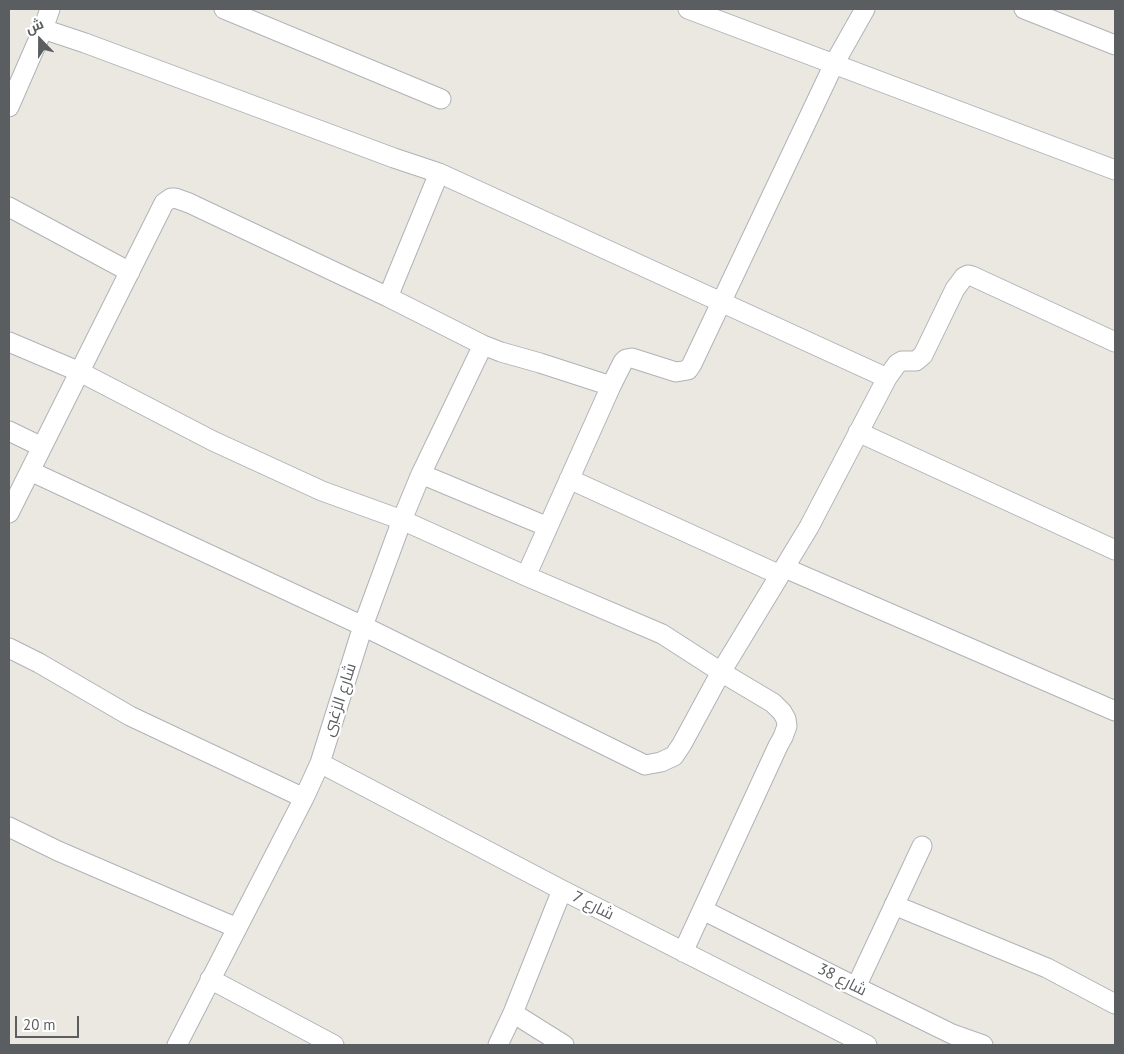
<!DOCTYPE html>
<meta charset="utf-8">
<style>
body{margin:0}
#map{position:relative;width:1124px;height:1054px;overflow:hidden;background:#ebe8e2;font-family:"PT Sans",Cairo,sans-serif}
canvas{display:block}
.frame{position:absolute;inset:0;border:10px solid #5a5e61;pointer-events:none}
.north{position:absolute;left:15px;top:15px;width:50px;height:50px;-webkit-text-stroke:4px #fff;paint-order:stroke;rotate:338deg;font-size:14px;font-weight:700;line-height:20px;text-align:center;color:#5a5e61}
.north::after{content:'';display:block;margin:auto;width:18px;height:22px;background:#5a5e61;clip-path:polygon(50% 0,100% 100%,50% 72%,0 100%)}
.scale{position:absolute;left:15px;top:1016px;width:64px;height:22px;box-sizing:border-box;border:2px solid #5a5e61;border-top:0;padding-left:6px;font-size:15px;line-height:18px;white-space:nowrap;color:#5a5e61;-webkit-text-stroke:4px #fff;paint-order:stroke}
</style>
<div id="map">
<canvas width="1124" height="1054"></canvas>
<div class="frame"></div>
<div class="north">ش</div>
<div class="scale">20 m</div>
</div>
<script>
const g = document.querySelector('canvas').getContext('2d');
g.lineJoin = 'round';
const shape = rows => new Path2D(rows.map(r => 'M' + r).join(''));
function stroke(path, color, width, dash) { g.strokeStyle = color; g.lineWidth = width; g.lineCap = dash ? 'butt' : 'round'; g.setLineDash(dash || []); g.stroke(path); }
function label(font, color, halo, rows, align = 'center') {
  g.font = font + ' "PT Sans",Cairo,sans-serif'; g.lineWidth = 4.5; g.setLineDash([]); g.textBaseline = 'middle'; g.strokeStyle = halo; g.fillStyle = color; for (const [text, x, y, turn = 0] of rows) {
    g.save(); g.translate(x, y); g.rotate((+turn || 0) * Math.PI / 180); g.textAlign = isNaN(turn) ? turn : align; if (halo) g.strokeText(text, 0, 0); g.fillText(text, 0, 0); g.restore();
  }
}
const street = shape([
 [224,9,441,99],
 [688,9,1115,170],
 [1024,9,1115,45],
 [43,29,85,43,394,158,439,173,887,378],
 [9,107,43,29,50,9],
 [9,207,130,272],
 [388,297,439,173],
 [9,342,80,372,213,441,322,491,402,520,526,576,662,634,721,672,773,703,782,712,786,719,787,726,783,737,778,746,683,952],
 [9,431,42,447],
 [858,432,1115,550],
 [30,471,363,626,645,765,661,762,674,756,682,744,721,672,809,527,887,378,897,364,902,361,916,361,923,355,955,289,964,277,968,275,972,276,1115,342],
 [421,474,548,527],
 [569,479,780,575],
 [9,513,164,203,171,198,175,198,189,203,388,297,483,345,501,352,540,363,611,386,623,362,626,359,632,358,676,372,688,370,692,364,834,64,865,9],
 [785,568,1115,711],
 [526,576,611,386],
 [9,648,39,663,130,716,304,798],
 [320,763,562,890,867,1045],
 [9,827,58,851,237,928],
 [894,905,1047,968,1115,1004],
 [703,910,856,987,952,1034,983,1045],
 [210,979,334,1045],
 [856,987,922,846],
 [513,1013,564,1045],
 [177,1045,304,798,320,763,363,626,402,520,421,474,483,345],
 [498,1045,513,1013,562,890]
]);
stroke(street, '#afb3b6', 21);
stroke(street, '#fff', 19);
label('16px', '#5a5e61', '#fff', [
 ["شارع الزغبى",340,700,-72],
 ["شارع 7",593,906,27],
 ["شارع 38",842,980,27]
]);
</script>
